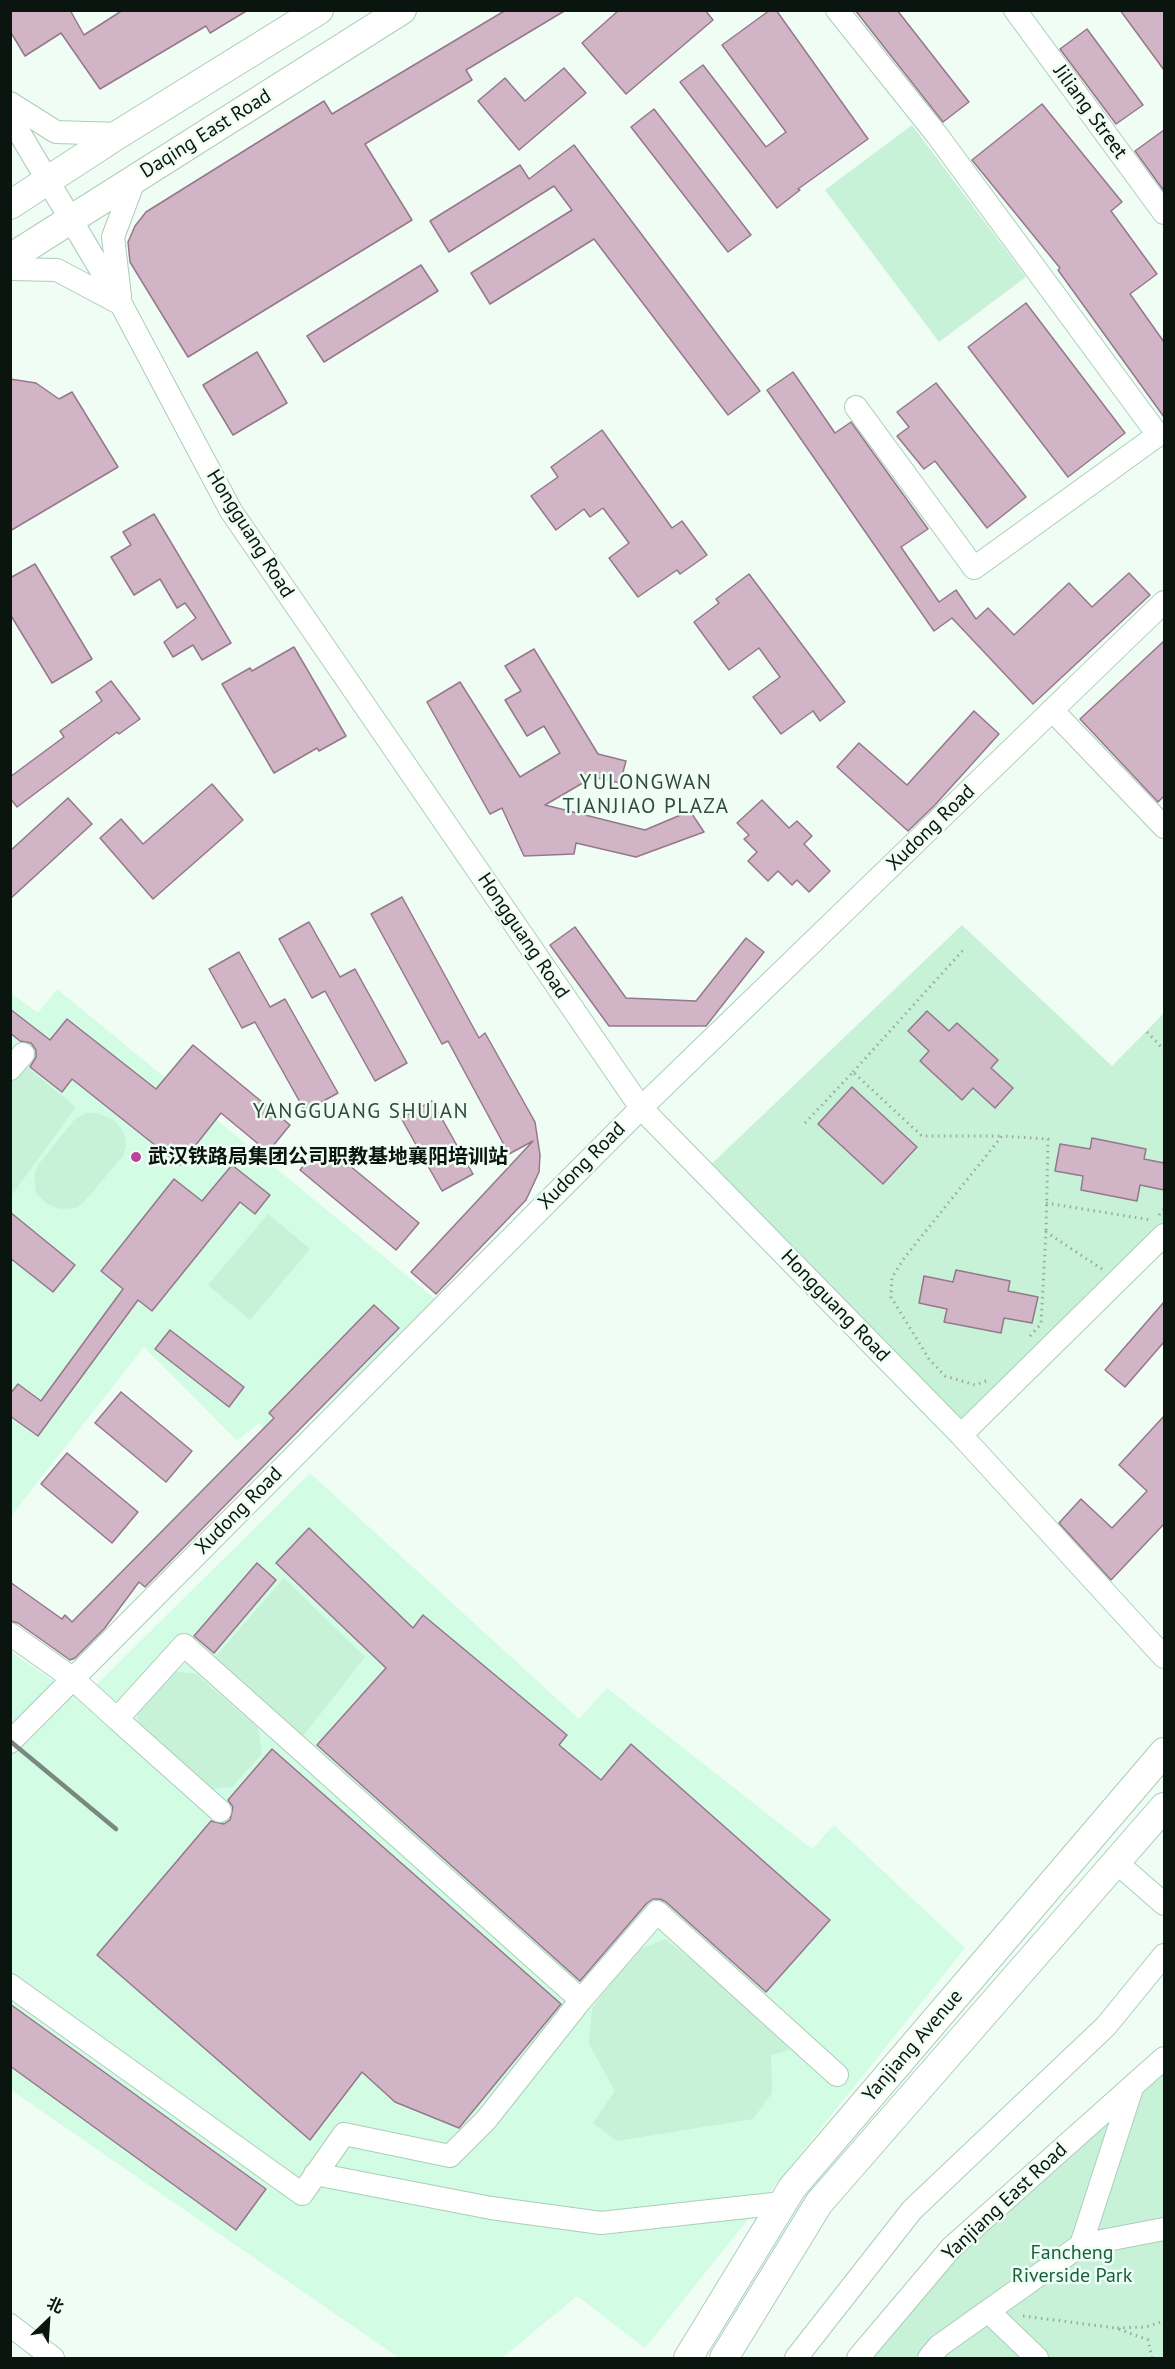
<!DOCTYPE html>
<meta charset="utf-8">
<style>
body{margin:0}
#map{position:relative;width:1175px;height:2369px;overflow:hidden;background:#f0fdf5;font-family:"PT Sans","Noto Sans SC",sans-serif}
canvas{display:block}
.frame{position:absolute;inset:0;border:12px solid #09150e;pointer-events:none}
.north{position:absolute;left:18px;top:2291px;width:60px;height:60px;-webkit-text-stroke:4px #f0fdf5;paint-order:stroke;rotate:25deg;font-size:16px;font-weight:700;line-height:24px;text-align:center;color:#09150e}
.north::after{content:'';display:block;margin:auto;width:21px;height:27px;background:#09150e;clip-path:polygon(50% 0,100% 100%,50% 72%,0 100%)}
</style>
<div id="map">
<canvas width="1175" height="2369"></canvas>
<div class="frame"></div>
<div class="north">北</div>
</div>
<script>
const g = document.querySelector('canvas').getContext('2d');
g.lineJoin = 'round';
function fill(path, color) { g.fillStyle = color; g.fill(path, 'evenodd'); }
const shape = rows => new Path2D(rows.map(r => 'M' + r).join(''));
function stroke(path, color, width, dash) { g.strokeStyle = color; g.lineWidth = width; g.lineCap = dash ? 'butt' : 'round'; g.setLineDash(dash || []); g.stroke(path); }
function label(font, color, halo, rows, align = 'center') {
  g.font = font + ' "PT Sans","Noto Sans SC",sans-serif'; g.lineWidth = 5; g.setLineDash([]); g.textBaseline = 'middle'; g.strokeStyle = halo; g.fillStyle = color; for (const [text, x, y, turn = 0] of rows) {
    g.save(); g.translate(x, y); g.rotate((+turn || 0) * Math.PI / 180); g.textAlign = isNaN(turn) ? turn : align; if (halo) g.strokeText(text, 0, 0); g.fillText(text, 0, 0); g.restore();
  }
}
fill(shape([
 [57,989,438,1301,280,1449,259,1423,237,1441,144,1347,11,1516,10,992,38,1013],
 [310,1473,579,1719,607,1688,812,1849,834,1825,965,1948,645,2348,577,2296,502,2358,399,2358,11,2090,10,1651,81,1700]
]), '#d3fce4');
fill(shape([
 [912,125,1026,277,939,342,825,190],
 [962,925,1112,1066,1164,1013,1164,1235,961,1435,703,1172],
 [18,1060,76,1107,11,1196,11,1069],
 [86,1113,97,1113,114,1120,124,1132,126,1146,123,1156,84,1202,76,1208,60,1209,47,1204,36,1193,34,1176,38,1165,74,1120],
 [268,1214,310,1249,250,1320,208,1285],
 [284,1578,365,1657,296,1745,207,1666],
 [172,1671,196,1674,258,1728,262,1754,232,1787,204,1790,139,1733,137,1711],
 [665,1939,781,2030,789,2050,771,2055,772,2093,753,2119,617,2141,593,2123,615,2091,589,2044,592,2008,636,1951],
 [1164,2058,1164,2358,858,2358,951,2248]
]), '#c7f2d8');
const building = shape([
 [10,10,70,10,84,35,123,10,248,10,210,33,206,26,100,89,61,33,25,56,10,31,10,10],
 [506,10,566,10,466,70,472,80,365,144,412,220,188,357,130,262,128,242,135,226,146,212,324,101,332,114,506,10],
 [619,10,705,10,713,20,626,94,582,43,619,10],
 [770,10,776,10,868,139,798,189,800,190,777,208,680,82,703,65,766,147,786,132,722,45,770,10],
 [855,10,897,10,969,102,943,122,855,10],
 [1120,10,1164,10,1164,70,1120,10],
 [1087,29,1143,105,1116,124,1060,49,1087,29],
 [564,68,586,93,519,150,478,101,505,78,525,101,564,68],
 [1042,104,1122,202,1111,211,1157,274,1130,294,1164,342,1164,417,1058,270,1060,268,972,160,1042,104],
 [654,109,751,235,728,252,631,127,654,109],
 [1164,130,1164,191,1135,151,1164,130],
 [574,145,760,391,728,415,594,239,490,304,471,273,572,210,554,186,449,252,430,221,520,165,529,179,574,145],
 [421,265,438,291,324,362,307,336,421,265],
 [1026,303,1125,433,1068,477,968,347,1026,303],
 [257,352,287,403,233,435,203,385,257,352],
 [793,372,835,433,851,422,928,529,901,547,939,602,956,590,976,619,988,608,1014,635,1069,583,1092,607,1129,573,1150,595,1033,704,952,618,934,631,767,390,793,372],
 [10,379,36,383,59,399,72,392,118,467,10,531,10,379],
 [936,383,1026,497,987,528,935,461,924,469,897,436,909,427,897,412,936,383],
 [602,430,672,528,682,521,707,555,680,574,677,570,638,597,609,558,629,543,603,508,590,517,584,509,556,530,531,496,558,477,551,467,602,430],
 [154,514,231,643,202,660,193,645,173,657,164,642,196,618,185,603,177,608,160,579,134,595,111,557,131,545,123,532,154,514],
 [35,564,92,659,52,683,10,614,10,578,35,564],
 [749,574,845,702,820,721,813,711,781,734,753,697,780,677,759,648,729,670,694,622,719,603,716,599,749,574],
 [1164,641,1164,796,1158,802,1080,719,1164,641],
 [294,647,346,736,319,751,317,748,274,773,222,684,250,668,252,671,294,647],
 [534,649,598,754,626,761,620,783,593,777,545,805,645,830,690,811,704,832,636,857,576,843,574,854,524,856,502,808,490,814,427,702,460,682,520,777,560,753,544,726,527,736,505,700,521,691,505,666,534,649],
 [111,681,140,719,119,734,117,732,17,807,10,798,10,777,64,737,60,731,102,701,96,692,111,681],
 [974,711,999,734,934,806,908,831,837,767,859,743,907,785,974,711],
 [212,784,243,820,153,899,100,838,121,819,143,844,212,784],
 [68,798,92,824,10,899,10,851,68,798],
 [762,800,789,828,797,821,812,836,804,844,830,871,809,892,797,880,792,885,778,871,768,881,748,861,757,852,744,839,749,835,737,823,762,800],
 [402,897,479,1038,485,1033,535,1122,540,1155,539,1172,526,1200,436,1294,411,1272,533,1141,509,1154,448,1041,442,1044,371,914,402,897],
 [309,922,340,977,355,969,407,1063,375,1081,325,991,312,998,279,939,309,922],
 [575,927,626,998,696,1001,746,938,764,952,706,1026,609,1026,550,945,575,927],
 [239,952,270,1007,285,999,338,1093,305,1111,255,1022,242,1028,209,969,239,952],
 [10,1009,50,1040,67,1019,156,1089,193,1045,290,1125,268,1152,221,1113,180,1165,72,1079,62,1092,30,1067,36,1057,36,1050,31,1043,20,1041,10,1033,10,1009],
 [927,1011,949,1031,957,1023,998,1060,991,1068,1013,1088,995,1108,973,1088,962,1100,920,1061,929,1051,908,1031,927,1011],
 [852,1087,917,1147,883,1184,818,1124,852,1087],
 [432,1101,473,1174,442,1191,401,1118,432,1101],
 [1092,1138,1146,1149,1144,1159,1164,1163,1164,1190,1140,1185,1137,1201,1081,1190,1083,1176,1055,1171,1060,1144,1090,1149,1092,1138],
 [326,1146,419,1223,396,1250,300,1170,318,1148,333,1161,326,1146],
 [232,1165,270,1195,255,1214,240,1202,152,1311,138,1300,38,1436,10,1416,10,1394,18,1384,41,1401,123,1289,101,1271,174,1179,202,1201,232,1165],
 [10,1212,75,1265,53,1292,10,1258,10,1212],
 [956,1270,1010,1281,1008,1291,1038,1297,1032,1323,1004,1318,1001,1333,944,1322,947,1309,919,1303,924,1276,953,1282,956,1270],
 [1164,1302,1164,1342,1125,1387,1105,1370,1164,1302],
 [374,1305,399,1328,145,1587,139,1582,104,1629,75,1658,70,1660,18,1623,10,1621,10,1582,62,1619,65,1615,72,1622,274,1418,269,1413,374,1305],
 [170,1330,244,1387,229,1407,155,1349,170,1330],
 [121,1392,192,1451,166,1482,95,1423,121,1392],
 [1164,1416,1164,1524,1111,1580,1059,1523,1081,1499,1112,1528,1147,1491,1119,1465,1164,1416],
 [67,1453,138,1512,112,1543,41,1484,67,1453],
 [309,1528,413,1628,423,1615,567,1735,559,1745,601,1780,631,1744,830,1920,766,1992,666,1902,660,1899,653,1899,647,1903,580,1981,317,1745,386,1668,276,1563,309,1528],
 [257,1563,276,1580,214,1653,194,1636,257,1563],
 [272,1749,561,2004,459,2128,395,2102,362,2072,310,2140,97,1955,211,1821,224,1824,230,1820,233,1807,228,1800,272,1749],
 [10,2004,266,2189,236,2230,10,2066,10,2004]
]);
fill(building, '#d2b4c7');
stroke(building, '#95788b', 1.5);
const minor = shape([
 [837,10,937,135,1158,435,974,568,856,407],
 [1015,10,1164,213],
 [10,103,56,132,119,134],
 [10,117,121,304,231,511,641,1108,961,1435,1164,1657],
 [10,269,57,270,121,304],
 [120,296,113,237,135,178],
 [1052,710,1164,827],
 [10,1069,23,1054],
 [961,1435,1164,1235],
 [10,1634,72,1678,117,1719,184,1645,581,2000,657,1912,837,2075],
 [117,1719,220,1811],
 [10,1742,641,1108,1164,602],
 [1116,1862,1164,1904],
 [10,1985,302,2194,344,2134,450,2156,486,2120,581,2000],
 [315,2174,491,2208,601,2223,782,2203],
 [1081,2245,1132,2088],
 [988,2311,1037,2358],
 [10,2325,53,2358],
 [796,2358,912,2210,1106,2026,1164,1955],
 [858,2358,951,2248,1164,2058],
 [929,2358,939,2346,1081,2245,1164,2229]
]);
const major = shape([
 [10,205,119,134,319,10],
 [10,258,402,10],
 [688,2358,792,2188,1164,1752],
 [724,2358,819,2203,1164,1807]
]);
stroke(minor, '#accdb9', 24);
stroke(major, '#accdb9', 30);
stroke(shape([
 [1147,1032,1164,1050],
 [853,1072,965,948],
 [805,1123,853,1072,922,1136,1002,1136],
 [1046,1203,1151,1220],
 [1159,1215,1164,1209],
 [1030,1336,1041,1324,1046,1232,1102,1269],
 [986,1381,975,1385,945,1376,929,1359,891,1297,892,1277,905,1257,1002,1136,1048,1139,1046,1232],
 [1023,2316,1116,2328],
 [1152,2358,1148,2340,1116,2328,1146,2327,1164,2321]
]), '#9ca9a1', 3, [1.5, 4.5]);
stroke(minor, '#fff', 22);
stroke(major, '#fff', 28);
stroke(shape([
 [10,1741,116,1829]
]), '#7b8880', 4.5);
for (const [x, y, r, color] of [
 [136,1157,6,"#ba449b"]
]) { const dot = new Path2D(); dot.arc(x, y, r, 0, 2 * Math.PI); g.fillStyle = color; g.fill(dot); stroke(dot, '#f0fdf5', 2); }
label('20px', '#09150e', '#f0fdf5', [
 ["Jiliang Street",1090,112,54],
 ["Daqing East Road",206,134,-32],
 ["Hongguang Road",250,534,58],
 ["Xudong Road",931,828,-44],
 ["Hongguang Road",523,936,56],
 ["Xudong Road",582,1166,-45],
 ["Hongguang Road",835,1306,46],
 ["Xudong Road",239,1511,-45],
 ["Yanjiang Avenue",913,2046,-49],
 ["Yanjiang East Road",1005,2202,-43]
]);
label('bold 20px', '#09150e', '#f0fdf5', [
 ["武汉铁路局集团公司职教基地襄阳培训站",148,1157]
], 'left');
label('20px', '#166240', '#f0fdf5', [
 ["Fancheng",1072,2253],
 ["Riverside Park",1072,2276]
]);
g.letterSpacing = '1.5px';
label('21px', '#2e4b3b', '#f0fdf5', [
 ["YULONGWAN",646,783],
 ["TIANJIAO PLAZA",646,807],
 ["YANGGUANG SHUIAN",361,1112]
]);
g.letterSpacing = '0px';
</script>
